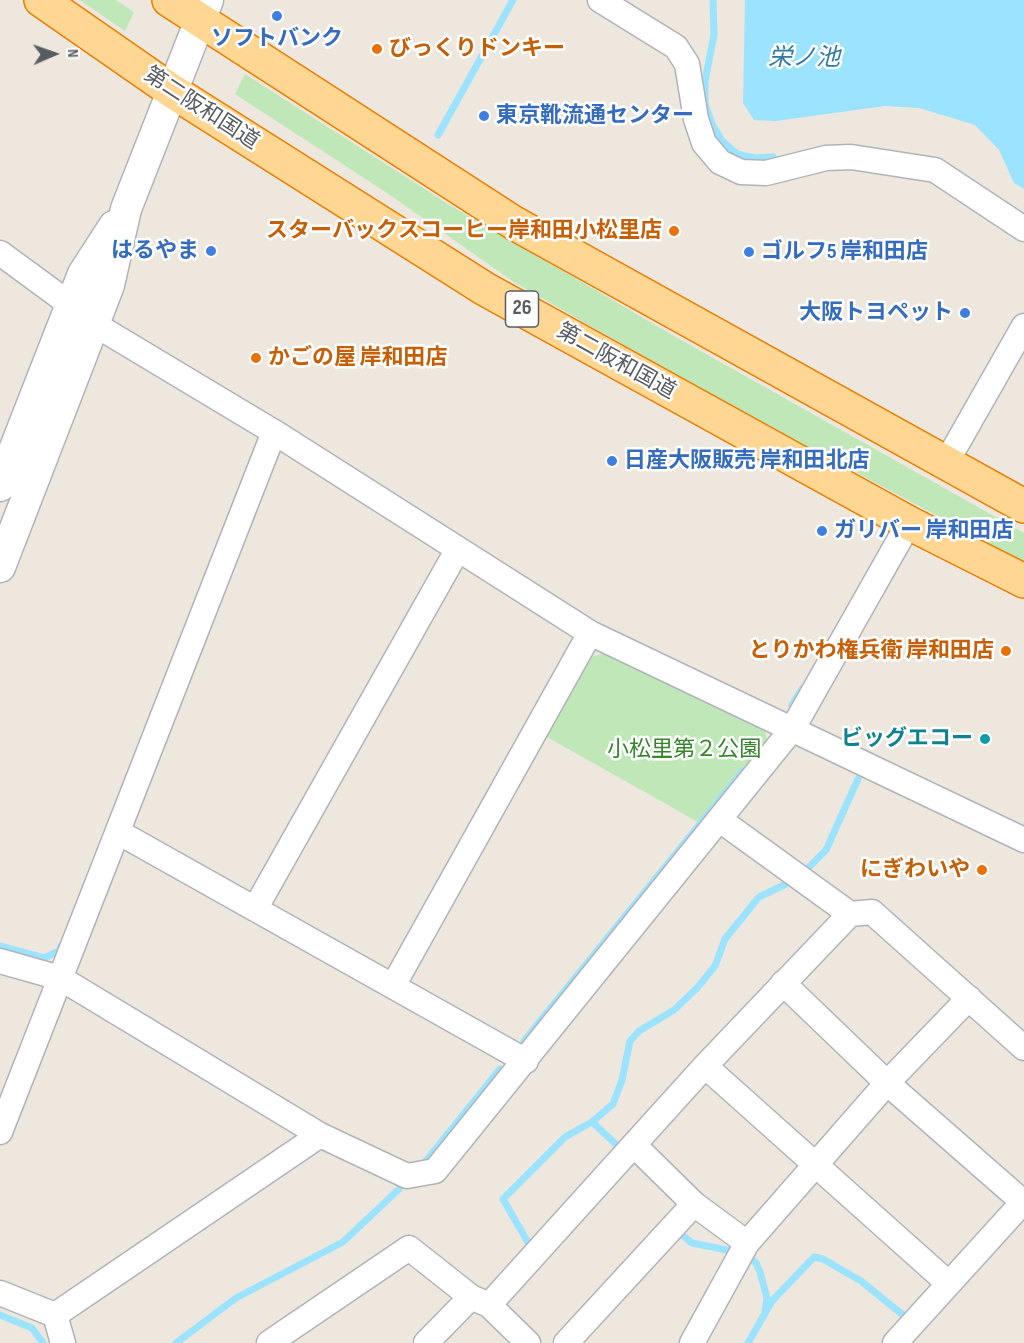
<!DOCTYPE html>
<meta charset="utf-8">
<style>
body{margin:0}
#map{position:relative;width:1024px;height:1343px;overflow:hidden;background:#ede7de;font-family:"Sofia Sans Condensed",sans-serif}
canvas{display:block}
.north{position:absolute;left:24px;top:24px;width:60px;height:60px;-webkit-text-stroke:4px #fff;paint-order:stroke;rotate:88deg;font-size:16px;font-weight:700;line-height:24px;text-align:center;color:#585d61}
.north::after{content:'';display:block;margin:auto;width:21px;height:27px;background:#585d61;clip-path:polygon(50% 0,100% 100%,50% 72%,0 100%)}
</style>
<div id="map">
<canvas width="1024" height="1343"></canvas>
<div class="north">N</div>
</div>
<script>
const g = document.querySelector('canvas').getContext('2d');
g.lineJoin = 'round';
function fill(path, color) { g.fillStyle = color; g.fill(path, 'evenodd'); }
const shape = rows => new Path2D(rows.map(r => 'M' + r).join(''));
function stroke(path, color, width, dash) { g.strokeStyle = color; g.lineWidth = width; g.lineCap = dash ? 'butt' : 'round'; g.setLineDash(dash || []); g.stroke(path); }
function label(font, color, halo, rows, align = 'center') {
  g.font = font + ' "Sofia Sans Condensed","Noto Sans JP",sans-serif'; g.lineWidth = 5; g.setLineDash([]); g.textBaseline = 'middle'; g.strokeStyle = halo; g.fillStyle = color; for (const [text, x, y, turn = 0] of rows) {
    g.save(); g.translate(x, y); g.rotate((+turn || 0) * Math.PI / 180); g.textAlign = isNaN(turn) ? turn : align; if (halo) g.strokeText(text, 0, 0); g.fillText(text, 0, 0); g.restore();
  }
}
fill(shape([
 [80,0,116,0,134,12,125,31],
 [245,74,448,204,674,336,1024,533,1024,562,705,392,514,282,387,193,235,94],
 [607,653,764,727,767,740,698,822,547,737,589,657]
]), '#bfe7b8');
fill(shape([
 [745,0,1024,0,1024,189,1014,183,999,150,975,125,919,108,885,106,776,121,754,120,743,103]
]), '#9ce3ff');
stroke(shape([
 [713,0,714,35,705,81,705,104,712,124,722,141,737,154,755,158,773,157],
 [438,135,513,0],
 [792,705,802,689],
 [804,872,826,850,858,779],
 [0,946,44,958,59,951,61,946],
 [524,1041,743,771],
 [592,1122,619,1147],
 [422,1166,500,1069],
 [680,1229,681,1234,692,1243,732,1251],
 [527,1250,530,1246,503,1199,565,1137,592,1122,613,1104,622,1080,630,1041,639,1031,674,1010,697,988,715,966,725,939,759,897,786,884],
 [749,1257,756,1263,760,1272,767,1298,765,1311],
 [0,1315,32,1328,43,1343],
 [176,1343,236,1298,343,1242,399,1189],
 [748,1343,772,1301,814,1257,823,1259,861,1281,908,1319]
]), '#9ce3ff', 7);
const minor = shape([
 [600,0,676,47,687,64,696,119,704,143,720,162,741,172,766,173,826,158,851,157,935,170,1024,229],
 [0,253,71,305],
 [94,324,274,432,590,633,1024,840],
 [946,463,1024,326],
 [720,820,850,914,872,912,1024,1048],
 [118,832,526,1061],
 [255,909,458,549],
 [0,961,60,978,320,1135,407,1176,435,1171,793,728,909,523],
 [783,983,887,1083,1023,1202],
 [393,986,590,633],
 [705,1066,948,1283],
 [0,1132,274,432],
 [634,1145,694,1204,747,1243,887,1083,969,998],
 [0,1293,55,1315],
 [489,1305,705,1066,850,914],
 [55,1315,320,1135],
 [55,1315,63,1343],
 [269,1343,409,1248,471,1297,489,1305,528,1343],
 [426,1343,471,1297],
 [566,1343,694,1204],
 [692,1343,747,1243],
 [895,1343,1024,1201]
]);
const tertiary = shape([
 [0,486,83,274,114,226],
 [0,567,109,285,126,209,208,0]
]);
const trunk = shape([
 [41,0,172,91,485,289,909,523,1024,581],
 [169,0,514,223,1024,506]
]);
stroke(minor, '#b0b4b8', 27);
stroke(tertiary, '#b0b4b8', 33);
stroke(trunk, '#eb7d00', 36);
stroke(minor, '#fff', 24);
stroke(tertiary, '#fff', 30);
stroke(trunk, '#ffd692', 33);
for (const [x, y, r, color] of [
 [277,16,6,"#3f7fe0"],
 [377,49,6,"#e8710a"],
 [484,116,6,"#3f7fe0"],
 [674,231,6,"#e8710a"],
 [211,251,6,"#3f7fe0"],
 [749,252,6,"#3f7fe0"],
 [965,313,6,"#3f7fe0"],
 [256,358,6,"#e8710a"],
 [612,461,6,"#3f7fe0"],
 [822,531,6,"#3f7fe0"],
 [1006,651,6,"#e8710a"],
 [985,739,6,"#0f9aa8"],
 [982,870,6,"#e8710a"]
]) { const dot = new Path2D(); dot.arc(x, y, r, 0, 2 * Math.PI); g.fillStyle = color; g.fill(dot); stroke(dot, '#fff', 2); }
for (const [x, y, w] of [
 [522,309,33]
]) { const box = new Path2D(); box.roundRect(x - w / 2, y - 18, w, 36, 4.5); g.fillStyle = '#fff'; g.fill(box); stroke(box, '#585d61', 1.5); }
label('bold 21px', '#585d61', null, [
 ["26",522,309]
]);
label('bold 22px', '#366cbe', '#fff', [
 ["ソフトバンク",277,39,"center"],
 ["東京靴流通センター",496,116],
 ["はるやま",199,251,"right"],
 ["ゴルフ5 岸和田店",761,252],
 ["大阪トヨペット",953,313,"right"],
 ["日産大阪販売 岸和田北店",624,461],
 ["ガリバー 岸和田店",834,531]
], 'left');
label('bold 22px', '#c56008', '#fff', [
 ["びっくりドンキー",389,49,"left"],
 ["スターバックスコーヒー岸和田小松里店",662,231],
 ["かごの屋 岸和田店",268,358,"left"],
 ["とりかわ権兵衛 岸和田店",994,651],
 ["にぎわいや",970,870]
], 'right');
label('22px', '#585d61', '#fff', [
 ["第二阪和国道",201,109,33],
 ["第二阪和国道",616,362,29]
]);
label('bold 22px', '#0d838f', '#fff', [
 ["ビッグエコー",973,739]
], 'right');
label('22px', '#36842d', '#fff', [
 ["小松里第２公園",684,750]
]);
label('italic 24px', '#2f7ba6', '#fff', [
 ["栄ノ池",804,59]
]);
</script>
